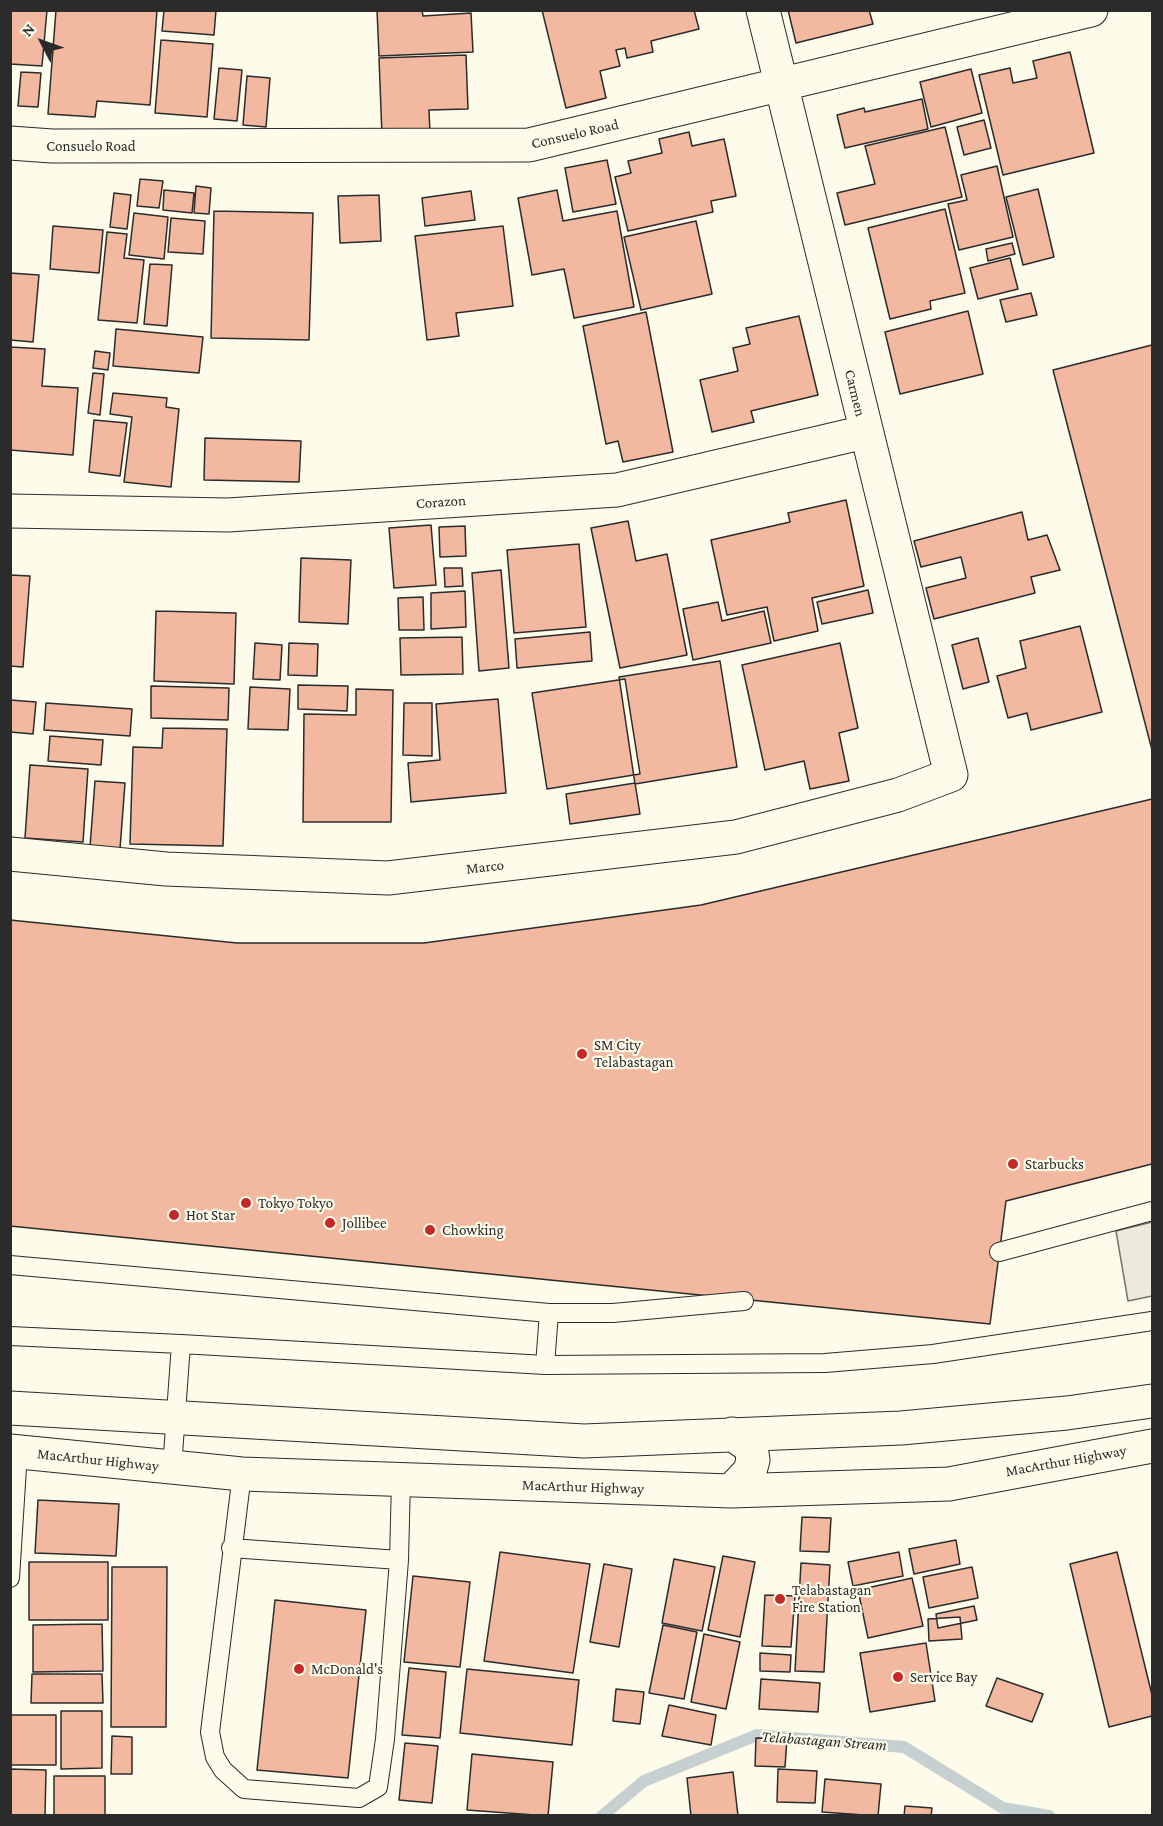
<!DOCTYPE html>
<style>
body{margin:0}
#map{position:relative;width:1163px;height:1826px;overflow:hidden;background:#fdfbea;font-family:"Crimson Pro",serif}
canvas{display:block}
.frame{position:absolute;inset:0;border:12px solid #2b2b2b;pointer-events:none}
.north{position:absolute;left:12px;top:12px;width:60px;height:60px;-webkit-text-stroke:4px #fdfbea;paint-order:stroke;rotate:311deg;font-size:16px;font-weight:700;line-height:24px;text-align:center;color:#2b2b2b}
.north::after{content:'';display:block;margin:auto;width:21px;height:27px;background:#2b2b2b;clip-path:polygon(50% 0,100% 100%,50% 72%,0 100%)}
</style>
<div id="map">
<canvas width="1163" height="1826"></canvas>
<div class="frame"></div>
<div class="north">N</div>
</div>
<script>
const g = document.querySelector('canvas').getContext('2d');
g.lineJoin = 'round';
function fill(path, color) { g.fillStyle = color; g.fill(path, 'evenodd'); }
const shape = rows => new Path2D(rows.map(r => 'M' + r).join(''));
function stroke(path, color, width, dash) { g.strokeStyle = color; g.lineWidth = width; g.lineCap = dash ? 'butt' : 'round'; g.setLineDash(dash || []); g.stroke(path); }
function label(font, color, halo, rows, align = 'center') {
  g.font = font + ' "Crimson Pro",serif'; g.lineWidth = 4.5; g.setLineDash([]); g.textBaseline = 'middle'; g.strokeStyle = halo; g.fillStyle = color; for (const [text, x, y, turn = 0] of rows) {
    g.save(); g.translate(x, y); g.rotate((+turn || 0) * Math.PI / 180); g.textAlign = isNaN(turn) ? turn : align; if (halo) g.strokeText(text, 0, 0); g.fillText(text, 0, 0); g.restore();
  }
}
const parking = shape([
 [1152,1222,1152,1296,1128,1301,1116,1231,1152,1222]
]);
fill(parking, '#eceadb');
stroke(parking, '#74746e', 1.5);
stroke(shape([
 [602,1816,644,1781,757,1735,904,1747,1003,1808,1049,1816]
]), '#c7d0d0', 12);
const building = shape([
 [10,10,47,10,42,66,10,64,10,10],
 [56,10,157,10,150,105,97,101,95,117,48,114,56,10],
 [164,10,216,10,214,35,162,31,164,10],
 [377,10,422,10,423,16,471,13,473,52,379,56,377,10],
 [542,10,694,10,699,29,651,41,653,52,627,58,625,48,616,50,620,66,600,71,606,98,566,108,542,10],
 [788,10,869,10,873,24,796,43,788,10],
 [161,40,213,44,207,117,155,113,161,40],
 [1070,52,1094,153,1003,175,979,75,1010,68,1013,83,1037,78,1033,61,1070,52],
 [466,55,468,109,429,110,430,134,382,136,379,58,466,55],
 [219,68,242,70,237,121,214,119,219,68],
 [971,69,982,113,931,127,920,82,971,69],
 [21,72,41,73,38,107,18,106,21,72],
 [247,76,270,78,266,127,243,125,247,76],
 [922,99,928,129,845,148,837,115,864,108,865,112,922,99],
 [984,120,991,148,964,155,957,127,984,120],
 [945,127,962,197,845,225,837,193,875,184,865,146,945,127],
 [689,132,692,146,724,139,736,196,711,201,713,212,628,231,615,177,631,173,628,161,662,153,659,139,689,132],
 [607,160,616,204,573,212,565,168,607,160],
 [997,166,1013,237,959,250,948,204,967,200,961,175,997,166],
 [140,179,163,181,159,208,137,206,140,179],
 [196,186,211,188,209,214,194,213,196,186],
 [1038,189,1054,257,1023,265,1006,197,1038,189],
 [164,190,194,193,192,213,163,210,164,190],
 [557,190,563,221,617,211,634,307,574,318,564,269,532,275,518,198,557,190],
 [471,191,475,220,425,226,422,198,471,191],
 [114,193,131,195,127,229,110,227,114,193],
 [379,195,381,241,340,243,338,196,379,195],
 [945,209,965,293,930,301,931,309,890,319,868,228,945,209],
 [214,211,313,213,309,340,211,338,214,211],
 [134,213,168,217,164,259,129,255,134,213],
 [171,218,205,221,203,254,168,252,171,218],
 [696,221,712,294,641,310,624,237,696,221],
 [53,226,103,230,99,273,50,269,53,226],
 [503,226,513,306,456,313,459,336,427,340,415,236,503,226],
 [107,232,127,234,124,258,144,260,137,323,98,320,107,232],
 [1012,243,1015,254,988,261,986,249,1012,243],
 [1010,258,1018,289,978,299,970,268,1010,258],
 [150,264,172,265,167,326,144,324,150,264],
 [10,273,39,275,33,342,10,340,10,273],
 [1031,293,1037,315,1006,322,1000,300,1031,293],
 [968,311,983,374,900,394,885,332,968,311],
 [646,312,673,452,623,462,618,441,606,444,583,326,646,312],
 [799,316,818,395,751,411,754,422,712,432,700,380,738,371,733,348,750,344,746,328,799,316],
 [116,329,203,337,199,373,113,366,116,329],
 [1152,345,1152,750,1053,370,1152,345],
 [10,347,45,349,42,386,78,388,73,455,10,450,10,347],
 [95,351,110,353,108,370,93,368,95,351],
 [93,373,104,374,100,415,88,413,93,373],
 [113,393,167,398,166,407,179,409,171,487,124,482,132,417,110,414,113,393],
 [94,420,127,423,120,476,89,472,94,420],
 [205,438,301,441,299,482,204,480,205,438],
 [846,500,864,586,812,598,818,631,774,641,767,607,727,615,711,540,790,522,788,513,846,500],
 [1022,512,1028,540,1047,535,1060,570,1031,577,1035,593,934,619,926,588,966,578,961,557,921,567,914,541,1022,512],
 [628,521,636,561,667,554,687,655,620,668,591,528,628,521],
 [431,525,436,585,394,588,389,528,431,525],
 [465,526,466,556,440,557,439,527,465,526],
 [579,544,586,627,514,633,507,550,579,544],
 [301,558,351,560,348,624,299,622,301,558],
 [444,568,462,568,463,586,445,587,444,568],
 [501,570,509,668,479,671,472,573,501,570],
 [10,575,30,576,23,667,10,666,10,575],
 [868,590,873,613,822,624,817,602,868,590],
 [465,591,466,627,431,629,431,593,465,591],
 [423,597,424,630,399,630,398,598,423,597],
 [718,602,722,621,764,611,771,643,693,660,683,609,718,602],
 [156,611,236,613,234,684,154,681,156,611],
 [1080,626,1102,712,1031,730,1027,713,1008,718,997,676,1026,668,1020,641,1080,626],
 [590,632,592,661,517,668,515,639,590,632],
 [462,637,463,674,401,675,400,638,462,637],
 [978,638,989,682,963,689,952,645,978,638],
 [255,643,282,645,280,680,253,679,255,643],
 [289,643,318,644,317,676,288,675,289,643],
 [840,643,858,728,839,733,849,781,810,789,804,761,765,770,742,665,840,643],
 [720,661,737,767,635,784,619,677,720,661],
 [625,679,640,774,547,789,532,693,625,679],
 [298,685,348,686,347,711,298,709,298,685],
 [151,686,229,688,228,720,151,718,151,686],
 [250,687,290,689,288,730,248,729,250,687],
 [356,689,393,690,391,822,303,822,304,714,356,715,356,689],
 [498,699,506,793,411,802,408,763,440,760,436,704,498,699],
 [10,700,36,702,33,734,10,732,10,700],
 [46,703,132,709,130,736,44,730,46,703],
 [404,703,432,703,432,756,403,755,404,703],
 [163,728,227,729,223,846,130,844,133,747,162,748,163,728],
 [50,736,103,740,101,765,48,761,50,736],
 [30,765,88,769,83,842,25,838,30,765],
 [95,781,125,783,120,849,90,847,95,781],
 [635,783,640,814,570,824,566,794,635,783],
 [1152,799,1152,1164,1006,1201,990,1324,10,1226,10,920,237,943,424,943,701,905,1152,799],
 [38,1500,119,1504,116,1556,35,1553,38,1500],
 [802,1517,831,1518,829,1552,800,1551,802,1517],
 [956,1540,960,1564,914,1574,909,1549,956,1540],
 [500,1552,590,1564,573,1673,484,1661,500,1552],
 [899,1552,903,1576,853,1586,848,1562,899,1552],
 [1117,1552,1152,1695,1152,1716,1109,1727,1070,1564,1117,1552],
 [723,1556,755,1562,740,1637,708,1630,723,1556],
 [674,1559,715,1567,702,1631,662,1623,674,1559],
 [29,1562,108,1562,108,1620,29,1620,29,1562],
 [801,1563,830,1565,824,1672,795,1671,801,1563],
 [604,1564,632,1569,619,1647,590,1642,604,1564],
 [112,1567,167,1567,166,1727,111,1727,112,1567],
 [972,1567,978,1598,929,1608,923,1577,972,1567],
 [413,1576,470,1582,460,1667,404,1662,413,1576],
 [912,1578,923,1626,868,1638,858,1590,912,1578],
 [765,1595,795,1596,791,1647,762,1646,765,1595],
 [275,1600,366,1610,348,1778,257,1770,275,1600],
 [974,1606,977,1620,938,1628,936,1614,974,1606],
 [960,1617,962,1639,929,1641,928,1619,960,1617],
 [102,1624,103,1671,33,1672,33,1625,102,1624],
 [663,1625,697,1632,684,1699,649,1693,663,1625],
 [704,1634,740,1642,726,1709,691,1702,704,1634],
 [926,1643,935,1701,870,1712,860,1653,926,1643],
 [760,1653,791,1655,790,1672,760,1671,760,1653],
 [409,1668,446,1672,440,1738,402,1735,409,1668],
 [467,1669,579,1680,572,1745,460,1733,467,1669],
 [32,1674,102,1674,103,1703,31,1703,32,1674],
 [997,1678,1043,1694,1032,1722,986,1706,997,1678],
 [761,1679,820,1683,818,1712,759,1709,761,1679],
 [616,1689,644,1692,640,1724,613,1721,616,1689],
 [669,1705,716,1715,711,1745,662,1736,669,1705],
 [61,1711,102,1711,102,1768,61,1769,61,1711],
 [10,1715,56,1715,56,1765,10,1765,10,1715],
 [112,1736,132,1737,132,1774,111,1774,112,1736],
 [756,1738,787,1739,785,1767,755,1766,756,1738],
 [405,1743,438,1746,432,1803,399,1800,405,1743],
 [472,1754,553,1762,548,1816,467,1810,472,1754],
 [10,1769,46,1770,45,1816,10,1816,10,1769],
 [778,1769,817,1771,815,1803,777,1802,778,1769],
 [733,1772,738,1816,691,1816,687,1778,733,1772],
 [54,1776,105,1776,105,1816,54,1816,54,1776],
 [825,1779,881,1784,878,1816,822,1812,825,1779],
 [905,1806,932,1808,931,1816,904,1816,905,1806]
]);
fill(building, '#f2b8a0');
stroke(building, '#2b2b2b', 1.5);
const lane = shape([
 [999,1252,1152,1211],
 [10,1265,549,1313,613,1313,744,1301],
 [10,1336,181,1344,172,1468],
 [181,1344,545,1365,825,1363,933,1354,1152,1321],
 [545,1365,549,1313],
 [242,1474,210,1732,215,1757,223,1770,244,1789,359,1798,378,1787,385,1739,399,1560,401,1480],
 [231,1548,399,1560],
 [10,1578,18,1452]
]);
const street = shape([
 [10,143,52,146,529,145,1091,10],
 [10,511,228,515,617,490,865,432],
 [10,854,166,869,388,878,736,837,898,795,951,775,763,10]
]);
const highway = shape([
 [10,1408,584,1441,901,1428,1067,1413,1152,1401],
 [10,1451,242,1474,731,1491,949,1484,1152,1446],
 [731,1491,750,1471,753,1460,751,1447,732,1434]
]);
stroke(lane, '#2b2b2b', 20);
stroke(street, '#2b2b2b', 35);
stroke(highway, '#2b2b2b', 35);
stroke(lane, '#fdfbea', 18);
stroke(street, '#fdfbea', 33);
stroke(highway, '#fdfbea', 33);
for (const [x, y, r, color] of [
 [582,1054,6,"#c62828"],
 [1013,1164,6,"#c62828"],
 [246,1203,6,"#c62828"],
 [174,1215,6,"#c62828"],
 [330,1223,6,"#c62828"],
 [430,1230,6,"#c62828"],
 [780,1599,6,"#c62828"],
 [299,1669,6,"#c62828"],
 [898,1677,6,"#c62828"]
]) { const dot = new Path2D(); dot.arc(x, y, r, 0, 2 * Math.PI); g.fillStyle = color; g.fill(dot); stroke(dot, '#fdfbea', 2); }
label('15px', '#2b2b2b', '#fdfbea', [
 ["Consuelo Road",575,134,-13],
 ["Consuelo Road",91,146],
 ["Carmen",855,393,76],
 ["Corazon",441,502,-4],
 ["Marco",485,867,-7],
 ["MacArthur Highway",98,1460,6],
 ["MacArthur Highway",1066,1461,-10],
 ["MacArthur Highway",583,1487,2]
]);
label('15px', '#2b2b2b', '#fdfbea', [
 ["SM City",594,1045],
 ["Telabastagan",594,1062],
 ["Starbucks",1025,1164],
 ["Tokyo Tokyo",258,1203],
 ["Hot Star",186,1215],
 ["Jollibee",342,1223],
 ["Chowking",442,1230],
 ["Telabastagan",792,1590],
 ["Fire Station",792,1607],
 ["McDonald's",311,1669],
 ["Service Bay",910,1677]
], 'left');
label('italic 16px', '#2b2b2b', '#fdfbea', [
 ["Telabastagan Stream",824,1741,4]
]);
</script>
